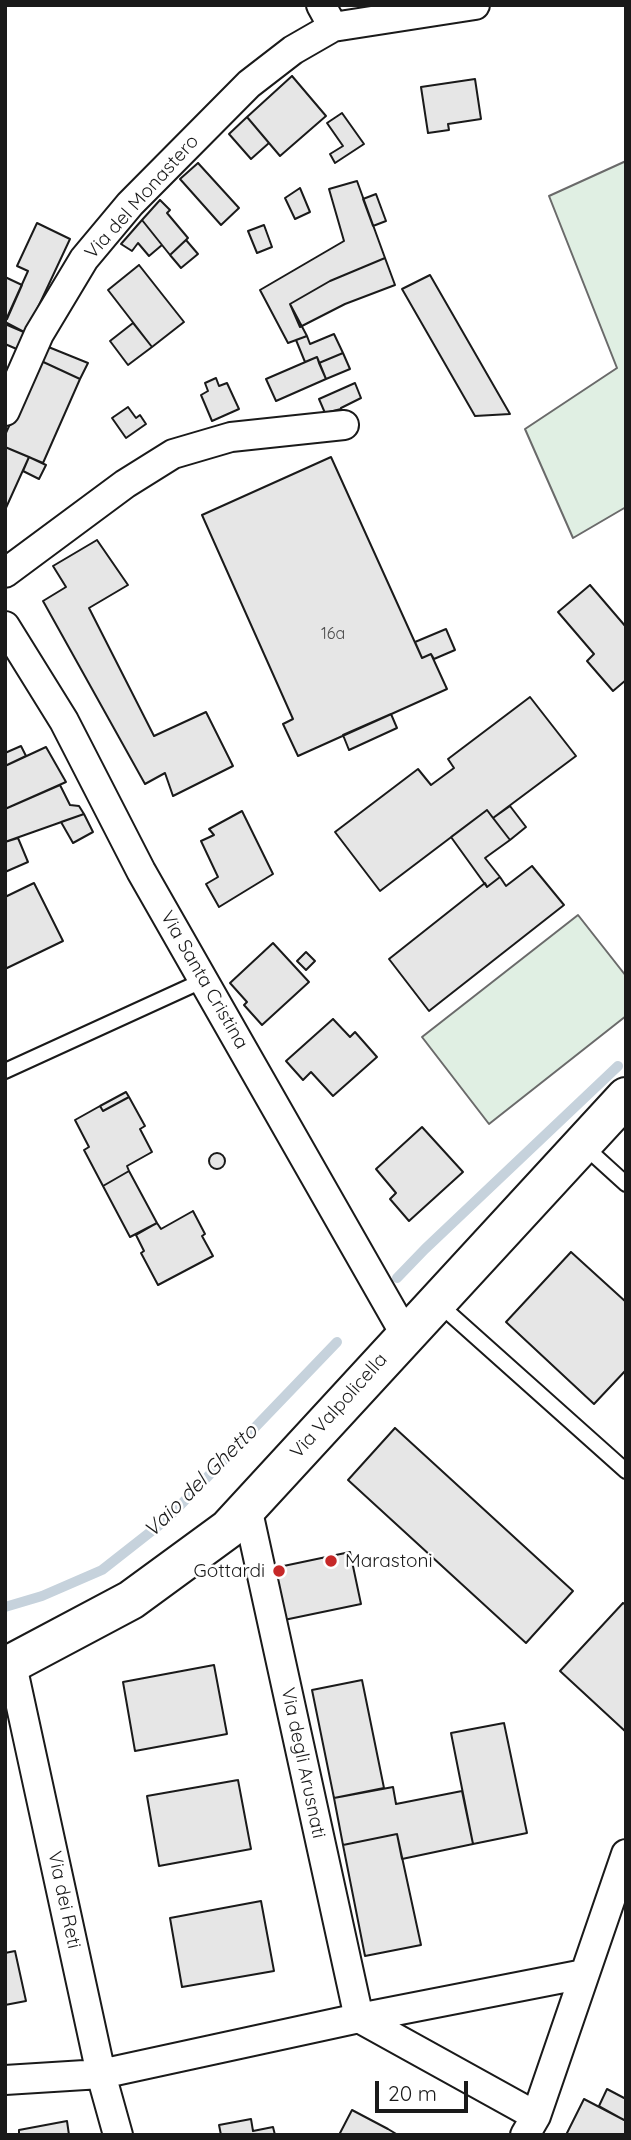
<!DOCTYPE html>
<style>
body{margin:0}
#map{position:relative;width:631px;height:2140px;overflow:hidden;background:#fff;font-family:Quicksand,sans-serif}
canvas{display:block}
.frame{position:absolute;inset:0;border:7px solid #1a1a1a;pointer-events:none}
.scale{position:absolute;left:375px;top:2081px;width:93px;height:32px;box-sizing:border-box;border:4px solid #1a1a1a;border-top:0;padding-left:9px;font-size:21px;line-height:24px;white-space:nowrap;color:#1a1a1a;-webkit-text-stroke:5px #fff;paint-order:stroke}
</style>
<div id="map">
<canvas width="631" height="2140"></canvas>
<div class="frame"></div>
<div class="scale">20 m</div>
</div>
<script>
const g = document.querySelector('canvas').getContext('2d');
g.lineJoin = 'round';
function fill(path, color) { g.fillStyle = color; g.fill(path, 'evenodd'); }
const shape = rows => new Path2D(rows.map(r => 'M' + r).join(''));
function stroke(path, color, width, dash) { g.strokeStyle = color; g.lineWidth = width; g.lineCap = dash ? 'butt' : 'round'; g.setLineDash(dash || []); g.stroke(path); }
function label(font, color, halo, rows, align = 'center') {
  g.font = font + ' Quicksand,sans-serif'; g.lineWidth = 5; g.setLineDash([]); g.textBaseline = 'middle'; g.strokeStyle = halo; g.fillStyle = color; for (const [text, x, y, turn = 0] of rows) {
    g.save(); g.translate(x, y); g.rotate((+turn || 0) * Math.PI / 180); g.textAlign = isNaN(turn) ? turn : align; if (halo) g.strokeText(text, 0, 0); g.fillText(text, 0, 0); g.restore();
  }
}
const green = shape([
 [626,161,626,507,573,538,525,429,617,368,549,196,626,161],
 [578,915,626,976,626,1016,489,1124,422,1037,578,915]
]);
fill(green, '#e0efe3');
stroke(green, '#6a6a6a', 2);
stroke(shape([
 [397,1278,425,1249,618,1066],
 [5,1607,42,1596,102,1570,167,1519,337,1342]
]), '#c6d2dc', 10);
const building = shape([
 [292,76,326,116,280,156,247,117,292,76],
 [475,79,481,119,448,124,449,130,428,133,421,87,475,79],
 [342,113,364,144,335,163,330,154,343,146,327,123,342,113],
 [247,117,269,143,251,159,229,134,247,117],
 [198,163,239,208,221,225,180,179,198,163],
 [357,181,385,258,330,281,290,304,307,336,288,343,260,290,344,241,329,189,357,181],
 [300,188,310,212,295,219,285,198,300,188],
 [376,194,386,221,373,226,363,199,376,194],
 [160,200,170,210,167,213,188,238,170,255,142,220,160,200],
 [142,220,162,245,149,256,138,243,132,251,121,244,142,220],
 [37,223,70,239,26,333,5,322,28,271,17,266,37,223],
 [264,225,272,247,257,253,248,231,264,225],
 [186,240,198,254,181,268,170,255,186,240],
 [385,258,395,285,345,304,300,327,290,304,330,281,385,258],
 [139,265,184,322,152,347,108,290,139,265],
 [430,275,510,414,475,416,402,289,430,275],
 [5,277,22,285,7,319,5,318,5,277],
 [133,323,152,347,128,365,110,341,133,323],
 [5,324,26,333,19,350,5,344,5,324],
 [334,334,343,353,319,363,317,357,305,362,296,340,307,336,310,344,334,334],
 [46,346,88,363,80,379,39,360,46,346],
 [343,353,350,369,326,379,319,363,343,353],
 [317,357,326,379,276,401,266,379,317,357],
 [39,360,80,379,43,463,5,447,5,435,39,360],
 [216,378,219,386,227,383,239,409,212,421,201,395,208,391,205,383,216,378],
 [355,383,361,398,341,408,341,409,325,413,319,399,355,383],
 [128,407,136,418,140,415,146,424,126,438,112,418,128,407],
 [5,447,29,457,5,510,5,447],
 [29,457,46,465,39,479,23,471,29,457],
 [331,457,422,658,431,654,447,689,298,756,283,724,293,719,202,515,331,457],
 [97,540,128,585,89,608,154,736,206,712,233,766,173,796,165,773,145,784,43,601,66,587,53,566,97,540],
 [590,585,626,627,626,680,613,691,587,661,594,654,558,612,590,585],
 [446,629,455,650,434,659,431,654,422,658,415,642,446,629],
 [530,697,576,756,493,818,487,810,380,891,335,832,418,769,431,785,454,768,448,759,530,697],
 [391,714,397,728,349,750,343,735,391,714],
 [21,746,26,756,5,766,5,753,21,746],
 [46,747,66,782,5,809,5,766,46,747],
 [60,785,70,805,79,806,84,814,5,842,5,809,60,785],
 [510,806,526,827,510,840,493,818,510,806],
 [487,810,510,840,485,858,500,877,487,887,451,837,487,810],
 [242,811,273,874,219,907,206,884,218,877,201,841,214,835,209,829,242,811],
 [84,814,93,832,73,843,61,822,84,814],
 [18,838,28,862,5,872,5,842,18,838],
 [532,866,564,905,429,1011,389,959,485,883,487,887,500,877,506,886,532,866],
 [34,883,63,941,5,969,5,897,34,883],
 [273,943,309,982,262,1025,244,1005,247,1002,230,983,273,943],
 [306,952,315,961,306,970,297,961,306,952],
 [333,1019,350,1037,355,1032,377,1057,333,1096,311,1072,303,1080,286,1061,333,1019],
 [126,1092,129,1097,103,1111,100,1106,126,1092],
 [129,1097,145,1126,140,1129,152,1152,127,1166,129,1171,103,1186,84,1150,89,1147,75,1120,100,1106,103,1111,129,1097],
 [422,1127,463,1172,409,1221,390,1199,396,1193,376,1169,422,1127],
 '209 1161a8 8 0 1 1 16 0a8 8 0 1 1-16 0Z',
 [129,1171,157,1223,130,1237,103,1186,129,1171],
 [193,1211,205,1234,202,1236,213,1256,158,1285,141,1253,144,1251,136,1235,157,1223,161,1229,193,1211],
 [571,1252,626,1302,626,1370,594,1404,506,1322,571,1252],
 [395,1428,573,1591,526,1643,348,1480,395,1428],
 [350,1552,361,1604,284,1620,274,1568,350,1552],
 [623,1603,626,1605,626,1732,560,1671,623,1603],
 [214,1665,227,1734,135,1751,123,1682,214,1665],
 [362,1680,384,1788,334,1798,312,1690,362,1680],
 [504,1723,527,1833,473,1844,451,1733,504,1723],
 [238,1780,251,1849,159,1866,147,1796,238,1780],
 [393,1787,396,1804,462,1791,473,1844,402,1859,397,1834,343,1845,334,1798,393,1787],
 [397,1834,421,1945,365,1956,343,1845,397,1834],
 [261,1901,274,1971,182,1987,170,1918,261,1901],
 [15,1951,26,2001,5,2005,5,1953,15,1951],
 [607,2089,626,2099,626,2121,599,2106,607,2089],
 [584,2099,626,2121,626,2135,566,2135,584,2099],
 [352,2110,388,2129,398,2135,339,2135,352,2110],
 [251,2119,253,2131,273,2127,275,2135,221,2135,219,2125,251,2119],
 [67,2121,69,2135,19,2135,19,2130,67,2121]
]);
fill(building, '#e6e6e6');
stroke(building, '#1a1a1a', 2);
const service = shape([
 [5,1071,204,980],
 [583,1145,626,1184],
 [439,1304,626,1471]
]);
const minor = shape([
 [321,5,333,27],
 [5,411,39,334,84,259,130,204,249,84,293,50,333,27,475,5],
 [5,573,125,484,173,454,231,437,344,425],
 [5,626,64,721,141,871,405,1334],
 [247,1507,359,2018,584,1974],
 [12,1665,101,2074,118,2135],
 [5,2080,101,2074,359,2018,536,2116],
 [525,2135,536,2116,626,1854]
]);
const secondary = shape([
 [5,1667,131,1600,228,1529,626,1097]
]);
stroke(service, '#1a1a1a', 18);
stroke(minor, '#1a1a1a', 32);
stroke(secondary, '#1a1a1a', 42);
stroke(service, '#fff', 14);
stroke(minor, '#fff', 28);
stroke(secondary, '#fff', 38);
for (const [x, y, r, color] of [
 [331,1561,7,"#c62828"],
 [279,1571,7,"#c62828"]
]) { const dot = new Path2D(); dot.arc(x, y, r, 0, 2 * Math.PI); g.fillStyle = color; g.fill(dot); stroke(dot, '#fff', 2.5); }
label('16px', '#4d4d4d', null, [
 ["16a",333,634]
]);
label('19px', '#1a1a1a', '#fff', [
 ["Via del Monastero",142,197,-48],
 ["Via Santa Cristina",204,980,60],
 ["Via Valpolicella",339,1406,-48],
 ["Via degli Arusnati",303,1763,78],
 ["Via dei Reti",64,1900,78]
]);
label('19px', '#1a1a1a', '#fff', [
 ["Marastoni",345,1561],
 ["Gottardi",265,1571,"right"]
], 'left');
label('italic 21px', '#1a1a1a', '#fff', [
 ["Vaio del Ghetto",201,1481,-45]
]);
</script>
